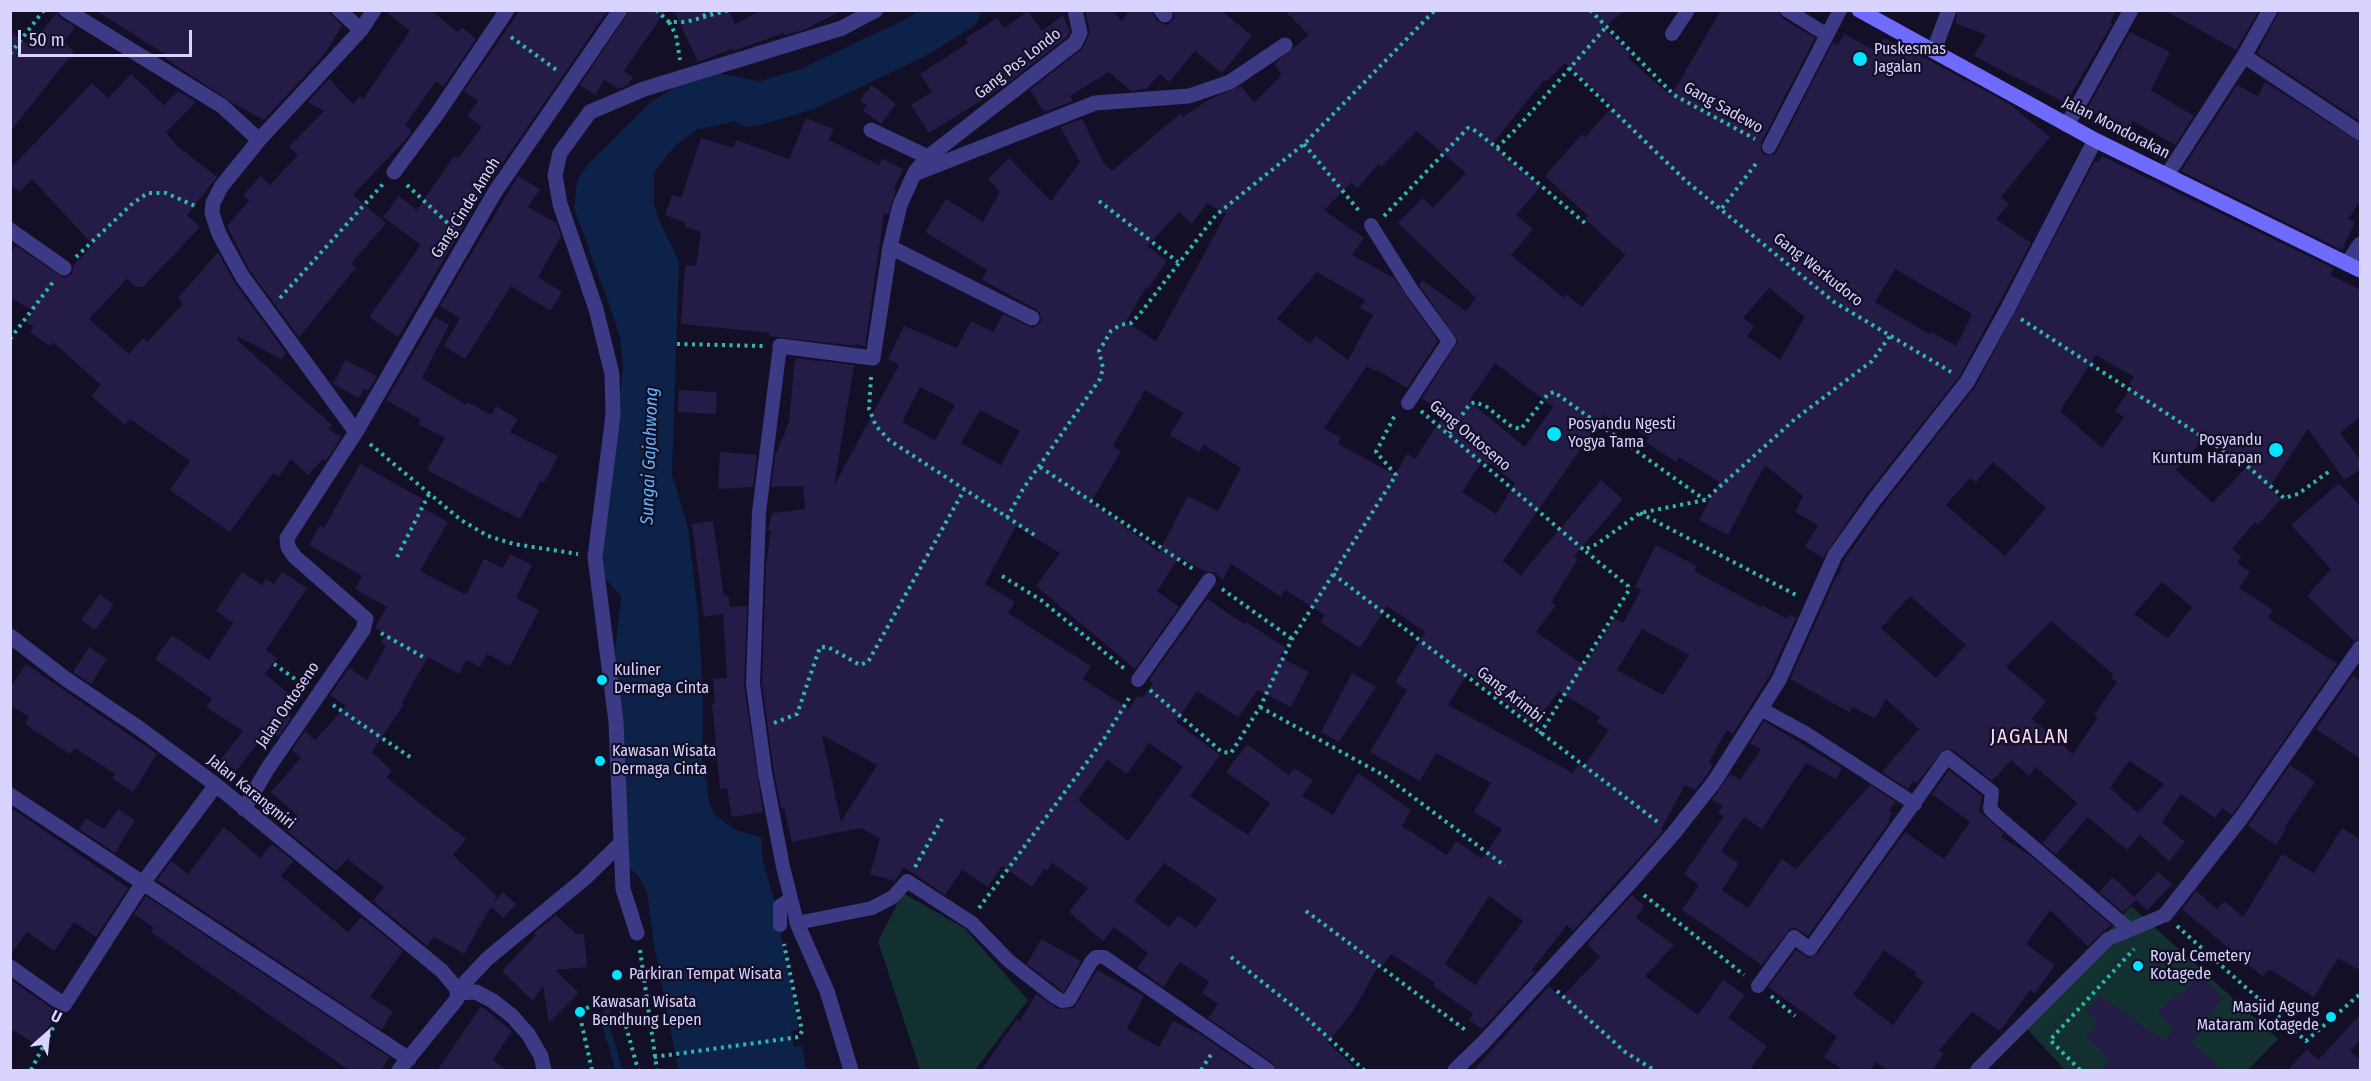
<!DOCTYPE html>
<style>
body{margin:0}
#map{position:relative;width:2371px;height:1081px;overflow:hidden;background:#130f26;font-family:"Fira Sans Condensed",sans-serif}
canvas{display:block}
.frame{position:absolute;inset:0;border:12px solid #d9d4ff;pointer-events:none}
.north{position:absolute;left:18px;top:1003px;width:60px;height:60px;-webkit-text-stroke:4px #130f26;paint-order:stroke;rotate:27deg;font-size:16px;font-weight:700;line-height:24px;text-align:center;color:#d9d4ff}
.north::after{content:'';display:block;margin:auto;width:21px;height:27px;background:#d9d4ff;clip-path:polygon(50% 0,100% 100%,50% 72%,0 100%)}
.scale{position:absolute;left:18px;top:30px;width:174px;height:27px;box-sizing:border-box;border:3px solid #d9d4ff;border-top:0;padding-left:8px;font-size:18px;line-height:21px;white-space:nowrap;color:#d9d4ff;-webkit-text-stroke:4px #130f26;paint-order:stroke}
</style>
<div id="map">
<canvas width="2371" height="1081"></canvas>
<div class="frame"></div>
<div class="north">U</div>
<div class="scale">50 m</div>
</div>
<script>
const g = document.querySelector('canvas').getContext('2d');
g.lineJoin = 'round';
function fill(path, color) { g.fillStyle = color; g.fill(path, 'evenodd'); }
const shape = rows => new Path2D(rows.map(r => 'M' + r).join(''));
function stroke(path, color, width, dash) { g.strokeStyle = color; g.lineWidth = width; g.lineCap = dash ? 'butt' : 'round'; g.setLineDash(dash || []); g.stroke(path); }
function label(font, color, halo, rows, align = 'center') {
  g.font = font + ' "Fira Sans Condensed",sans-serif'; g.lineWidth = 4.5; g.setLineDash([]); g.textBaseline = 'middle'; g.strokeStyle = halo; g.fillStyle = color; for (const [text, x, y, turn = 0] of rows) {
    g.save(); g.translate(x, y); g.rotate((+turn || 0) * Math.PI / 180); g.textAlign = isNaN(turn) ? turn : align; if (halo) g.strokeText(text, 0, 0); g.fillText(text, 0, 0); g.restore();
  }
}
fill(shape([
 [903,893,964,928,1028,1000,975,1070,920,1070,878,941],
 [2131,906,2278,1039,2248,1070,2065,1070,2024,1026]
]), '#12302f');
fill(shape([
 [717,73,805,90,728,123,696,130,674,147,654,172,654,204,660,222,679,261,672,475,688,528,698,613,703,696,702,772,707,781,708,798,714,814,734,829,762,838,762,858,775,903,799,1029,791,1031,794,1047,802,1046,806,1070,679,1070,676,1059,683,1055,675,1054,654,944,647,892,639,877,626,865,615,651,621,596,603,577,601,562,623,367,620,338,611,310,574,208,577,181,588,164,651,102,686,80]
]), '#0c2248');
stroke(shape([
 [607,1000,607,1029,619,1070]
]), '#0c2248', 7);
stroke(shape([
 [749,106,805,90,915,38,960,10]
]), '#0c2248', 42);
fill(shape([
 [95,10,327,10,342,26,323,56,264,120,233,103,166,59,168,56],
 [384,10,430,10,458,32,462,27,476,39,443,87,436,81,405,125,412,131,406,139,353,195,386,223,351,264,356,268,299,337,250,271,227,226,249,201,243,195,261,176,270,185,298,155,289,147,324,111,308,102,329,79,353,104,360,96,363,99,410,31],
 [520,10,608,10,487,186,398,337,369,317,421,245,383,217,399,196,417,210,454,156,458,159,482,127,467,116,478,101,464,91],
 [630,10,666,10,624,71,633,77,628,85,618,89,604,80,595,95,580,85],
 [762,10,843,10,806,29,785,35,784,33,733,51,732,49,698,62,674,11,729,11,735,24],
 [1085,10,1112,10,1122,21,1130,10,1151,10,1157,21,1166,25,1174,19,1173,10,1221,10,1252,36,1222,73,1195,51,1169,82,1160,74,1146,89,1131,91,1109,72,1070,96,1073,101,1044,112,1030,90,1083,48,1090,32],
 [1284,10,1625,10,1603,28,1631,54,1628,58,1671,96,1721,10,1778,10,1782,18,1815,38,1761,143,1761,151,1765,155,1773,155,1777,151,1833,42,1838,45,1844,34,1876,51,1884,38,1900,47,1901,45,2008,103,2050,137,2001,197,2009,204,1996,219,2031,243,1998,305,1959,377,1867,493,1823,558,1805,547,1818,525,1795,512,1803,496,1765,465,1728,535,1699,520,1719,482,1679,457,1676,462,1646,442,1649,438,1618,419,1615,423,1604,415,1503,561,1521,575,1601,480,1623,499,1574,556,1578,559,1551,602,1556,605,1536,632,1585,666,1614,618,1623,623,1641,590,1635,587,1656,545,1697,566,1694,571,1761,607,1762,605,1787,619,1789,614,1796,618,1770,675,1733,734,1727,730,1709,762,1713,765,1706,776,1695,790,1685,785,1661,829,1663,831,1573,931,1567,925,1532,970,1535,972,1482,1029,1469,1020,1473,1014,1433,986,1435,983,1391,954,1383,965,1380,963,1355,1008,1328,1043,1358,1071,1277,1071,1273,1063,1208,1018,1218,1004,1202,993,1209,982,1180,962,1163,987,1137,968,1148,953,1114,927,1103,941,1069,912,1088,888,1052,863,1047,871,1044,869,1032,887,1002,866,988,887,962,870,945,895,904,867,895,881,870,874,880,838,860,828,792,842,784,808,781,808,774,772,762,684,766,565,771,531,768,530,772,513,805,509,803,486,771,487,775,456,789,422,795,358,854,365,834,486,899,365,888,359,904,326,957,348,971,321,993,332,1003,314,1032,328,1041,322,1040,313,1037,310,982,280,987,270,925,232,946,199,983,222,1000,192,988,179,1009,158,1051,201,1080,162,1060,127,1082,119,1103,162,1112,171,1181,113,1183,117,1210,99,1241,86,1254,103,1282,75,1274,64,1309,35],
 [1565,63,1613,106,1585,137,1582,134,1545,176,1588,216,1585,219,1625,255,1582,307,1566,294,1564,298,1511,255,1533,229,1516,215,1541,186,1492,144,1544,80,1546,82],
 [1417,131,1466,173,1433,208,1423,198,1398,223,1476,298,1466,311,1422,280,1419,285,1458,341,1422,398,1444,414,1415,459,1407,454,1395,475,1338,444,1341,438,1324,428,1367,366,1375,371,1376,369,1407,388,1438,341,1394,278,1352,255,1364,238,1324,210,1351,183,1358,188,1378,164,1381,167],
 [1207,203,1226,214,1156,341,1126,322,1146,287,1148,288,1167,261,1147,246,1179,212,1192,224],
 [1895,269,1972,314,1956,346,1930,331,1929,334,1875,302],
 [1317,272,1365,300,1360,308,1373,315,1348,360,1316,336,1310,344,1277,319],
 [1769,288,1805,317,1780,360,1747,336,1754,326,1743,318],
 [1495,363,1553,407,1525,447,1469,401],
 [920,387,955,405,935,440,902,422],
 [1145,390,1183,413,1170,435,1199,452,1204,445,1241,468,1218,511,1188,496,1159,552,1091,502,1121,451,1113,446],
 [980,410,1020,431,1001,465,961,443],
 [1483,460,1488,464,1489,462,1515,483,1496,514,1462,492],
 [1016,526,1060,553,1036,586,1135,669,1179,607,1157,591,1179,557,1206,572,1214,572,1223,580,1231,564,1281,597,1285,590,1325,615,1320,622,1360,648,1387,606,1425,632,1395,683,1407,690,1370,752,1420,781,1436,753,1491,783,1474,812,1502,829,1482,859,1456,841,1447,855,1402,826,1411,810,1358,773,1333,815,1302,796,1313,780,1294,768,1289,775,1247,744,1226,772,1270,803,1248,835,1190,796,1220,755,1176,722,1197,691,1238,717,1258,690,1291,707,1309,672,1279,657,1286,648,1246,622,1244,624,1207,599,1149,680,1153,683,1142,698,1138,695,1129,709,1083,679,1091,666,1008,613,1015,602,985,584],
 [1642,629,1689,655,1663,695,1617,670],
 [1468,673,1534,724,1559,691,1600,717,1597,722,1609,730,1584,766,1579,763,1573,773,1448,705],
 [822,735,877,765,841,822],
 [1149,743,1183,767,1128,841,1078,800,1107,760,1127,774],
 [1164,863,1217,899,1196,928,1178,915,1169,927,1134,901],
 [1489,896,1523,921,1475,985,1445,964],
 [1958,10,2116,10,2110,22,2112,24,2066,103,1974,56,1986,35,1955,23],
 [2164,10,2259,10,2236,50],
 [2280,10,2361,10,2361,122,2257,53],
 [1028,11,1042,31,1063,15,1070,32,1067,37,1003,87,929,133,911,105,932,92,920,74,968,43,965,39,997,18,1004,28],
 [57,12,60,18,75,27,64,42,74,51,10,132,10,32,30,46],
 [2130,32,2170,52,2151,90,2194,116,2175,145,2133,121,2129,129,2087,109],
 [131,74,164,105,178,91,196,102,166,132,176,145,217,177,187,215,200,227,143,287,136,287,127,279,89,319,129,354,143,338,147,342,183,304,178,298,218,252,234,282,286,353,281,359,239,337,237,340,332,425,328,429,341,437,326,461,323,459,308,475,291,459,278,477,273,473,230,532,170,490,190,461,130,419,125,425,91,396,101,385,53,342,51,346,30,333,34,327,26,322,33,311,10,297,10,254,16,246,64,278,72,274,73,266,93,245,32,179,19,192,10,183,10,169,92,83,108,98],
 [2265,82,2361,143,2361,200,2348,219,2355,222,2342,250,2181,171,2237,85,2258,96],
 [872,85,896,104,881,124,863,111,867,106,860,100],
 [806,118,833,129,829,140,879,165,882,159,903,169,894,189,896,190,888,215,884,213,865,347,857,344,857,346,769,336,770,333,681,324,685,265,696,266,701,232,685,227,686,223,665,215,672,195,681,198,701,138,733,148,736,140,789,159],
 [2102,156,2333,268,2330,275,2361,290,2361,416,2340,433,2361,461,2361,469,2344,480,2308,429,2269,488,2281,499,2258,525,2255,522,2232,549,2241,557,2237,563,2250,572,2239,588,2273,610,2268,618,2337,664,2232,815,2222,808,2215,818,2181,794,2162,822,2185,842,2169,861,2140,835,2127,850,2088,817,2056,854,2042,843,2077,803,2036,767,2029,776,2011,760,1992,781,1953,750,1944,749,1917,783,1914,781,1908,789,1882,772,1919,729,1886,699,1875,719,1853,707,1849,712,1790,679,1836,577,1842,570,1840,569,1844,560,1883,505,1975,387,2095,161,2099,162],
 [2096,355,2134,377,2129,384,2132,386,2115,411,2124,417,2102,448,2060,411],
 [2205,438,2249,464,2213,503,2176,470],
 [1993,462,2046,508,2005,556,1946,505,1970,478,1976,482],
 [2162,582,2192,607,2168,638,2134,614],
 [1910,596,1966,645,1936,678,1881,628],
 [2051,621,2113,674,2111,678,2117,682,2094,715,2098,717,2073,754,2032,719,2046,701,2006,667],
 [2129,761,2164,784,2138,813,2110,788],
 [518,176,540,189,528,207,556,223,561,236,538,277,562,292,550,311,511,286,465,359,444,346,460,318,440,306],
 [435,317,449,325,422,378,466,405,468,402,491,415,496,406,518,419,510,432,558,456,544,483,541,481,520,519,427,470,445,438,418,424,421,420,386,400],
 [345,360,377,376,368,391,364,389,359,398,333,384],
 [679,390,717,392,716,414,678,412],
 [720,452,757,455,753,487,718,489],
 [360,464,423,499,419,506,448,522,420,571,466,595,484,559,503,568,510,554,532,565,516,598,539,610,510,666,487,654,480,667,466,660,459,674,428,657,402,703,404,704,372,752,392,771,386,777,466,839,453,855,497,896,492,905,503,892,516,904,503,918,491,907,464,954,434,937,427,946,373,901,384,887,347,859,336,871,285,829,297,815,271,792,301,758,292,750,305,731,315,740,346,706,330,695,349,668,367,680,386,646,381,643,386,634,375,628,387,607,355,589,362,576,309,545,320,526,324,528],
 [2339,483,2361,507,2361,638,2354,641,2307,596,2331,569,2291,525],
 [713,521,724,596,728,595,730,607,747,606,744,685,763,812,732,817,727,788,720,789,712,703,715,703,713,679,727,678,723,614,704,617,692,524],
 [242,572,262,585,266,579,274,584,282,572,307,588,266,650,277,658,265,674,297,700,286,713,291,718,278,737,272,732,260,746,257,744,236,771,221,759,243,731,206,707,212,699,155,659,172,635,209,660,233,623,216,611],
 [100,594,114,605,95,630,81,620],
 [89,647,107,659,91,684,73,672],
 [26,664,157,754,133,792,112,778,115,774,75,748,70,754,25,724,29,717,10,705,10,688],
 [1352,673,1376,687,1339,742,1321,732],
 [2353,675,2361,681,2361,759,2316,729],
 [1764,721,1842,768,1836,779,1806,763,1762,829,1744,817,1721,851,1739,864,1722,890,1748,908,1782,859,1796,869,1870,785,1896,802,1889,810,1893,813,1888,820,1890,821,1808,936,1796,928,1790,929,1762,965,1682,910,1699,885,1684,874,1724,816,1718,813,1723,806,1712,800,1730,774,1740,780,1761,749,1750,743],
 [2290,765,2315,782,2284,828,2286,829,2276,845,2248,826],
 [1949,770,1982,796,1979,811,2004,833,2001,837,2031,856,2111,925,2088,946,2050,910,2026,944,2055,965,2035,993,2030,990,2000,1031,1972,1012,1939,1050,1944,1053,1932,1071,1888,1071,1876,1062,1869,1071,1845,1071,1824,1057,1837,1037,1768,987,1796,950,1808,958,1817,954,1905,832,1944,859,1970,822,1932,794],
 [1884,950,1917,973,1915,976,1924,982,1893,1025,1853,995],
 [10,807,128,888,96,937,74,922,54,951,27,932,10,956],
 [118,809,135,820,115,853,79,829,86,818,104,829],
 [224,827,260,858,272,844,294,861,281,876,348,932,361,917,403,951,370,997,393,1011,382,1030,157,880,171,861,188,874],
 [2342,828,2361,840,2361,971,2338,958,2314,997,2269,969,2263,977,2182,909,2196,891,2217,909,2225,901,2243,917,2282,854,2314,873],
 [2158,872,2172,884,2147,910,2136,900,2123,912,2099,892,2113,877,2134,897],
 [1632,895,1644,906,1636,918,1674,945,1645,976,1698,1015,1723,980,1745,995,1728,1018,1767,1046,1749,1071,1473,1071,1549,986,1561,998,1600,957,1587,944],
 [146,896,389,1057,381,1071,350,1071,151,932,154,928,134,914],
 [556,915,576,934,584,934,587,967,555,970,579,993,549,1023,543,986,533,1001,502,971,536,935,534,933],
 [1041,939,1081,961,1064,992,1027,964],
 [1097,970,1144,996,1127,1029,1159,1047,1173,1021,1199,1033,1253,1071,981,1071,1017,1019,1020,1021,1036,994,1058,1009,1074,1008],
 [2199,976,2224,998,2196,1029,2200,1032,2191,1042,2223,1071,2101,1071,2110,1060,2086,1037,2098,1023,2086,1012,2100,996,2164,1041,2174,1028,2158,1013,2177,993,2180,996],
 [10,979,58,1013,36,1045,10,1028],
 [481,1006,512,1031,493,1060,508,1071,437,1071],
 [2361,1014,2361,1040,2350,1051,2361,1061,2361,1071,2287,1071,2307,1049,2318,1060]
]), '#241b47');
stroke(shape([
 [656,10,669,22,686,22,729,10],
 [1590,10,1674,95,1755,139],
 [703,16,712,10],
 [669,22,676,35,680,60],
 [511,37,558,71],
 [10,54,44,10],
 [1569,68,1686,181,1834,302,1951,372],
 [1304,144,1360,212],
 [1497,148,1587,225],
 [407,185,454,229],
 [1099,201,1178,262],
 [1722,208,1758,161],
 [1384,216,1468,128,1473,129,1497,148,1518,127,1606,27],
 [76,257,133,203,148,193,166,193,195,206],
 [280,298,383,184],
 [2021,319,2246,465,2284,498,2298,494,2331,470],
 [10,339,53,282],
 [677,344,763,346],
 [871,377,869,409,876,426,889,440,1036,536],
 [1421,411,1584,550,1597,544,1640,513,1705,500,1795,419,1872,361,1890,336],
 [1449,433,1470,404,1475,402,1487,407,1512,427,1521,429,1548,394,1554,392,1705,500],
 [370,444,461,520,488,536,514,544,578,554],
 [1040,467,1196,571],
 [1640,513,1798,596],
 [1007,518,1023,489,1100,379,1103,368,1099,351,1111,331,1120,325,1131,323,1139,315,1216,215,1304,144,1435,10],
 [397,557,429,494],
 [1333,574,1659,823],
 [1002,576,1041,600,1126,670],
 [1222,589,1292,639],
 [381,633,425,658],
 [274,664,305,686],
 [1150,690,1222,752,1231,753,1260,707,1292,639,1396,475,1376,452,1395,415],
 [333,705,413,759],
 [1260,707,1385,776,1505,866],
 [774,723,797,714,820,647,828,647,860,665,868,662,964,490],
 [1540,734,1629,590,1628,586,1584,550],
 [915,867,942,819],
 [1644,895,1744,975],
 [979,908,1104,739,1131,695],
 [1306,911,1468,1032],
 [2177,926,2306,1041,2360,994],
 [640,950,657,1070],
 [1231,957,1300,1012,1364,1070],
 [1557,991,1625,1052,1654,1070],
 [1771,996,1795,1016],
 [620,1004,638,1070],
 [654,1057,799,1037,802,1031,784,944],
 [31,1070,56,1022],
 [592,1070,579,1012,591,1006,634,1002,649,998],
 [1201,1070,1212,1053],
 [2080,1070,2050,1040,2134,949]
]), '#2fb8b0', 4, [3, 4.5]);
stroke(shape([
 [1787,10,1827,35],
 [1672,34,1688,10],
 [1769,147,1840,10],
 [1371,225,1411,289,1449,341,1408,403],
 [780,346,759,512,753,684,765,773,783,867,797,923,872,908,893,897,907,881,972,923,1009,961,1055,997,1062,1001,1069,1000,1091,962,1096,957,1104,957,1268,1070],
 [1138,680,1209,580],
 [1761,709,1807,734,1915,804],
 [780,925,780,906,791,899],
 [1758,986,1794,937,1810,949,1947,757,1992,792,1990,809,1996,815,2129,929],
 [1977,1070,2108,939,2165,915]
]), '#3d3a85', 14);
stroke(shape([
 [66,10,222,106,259,140],
 [339,10,361,30],
 [1161,10,1165,15],
 [1934,50,1949,10],
 [2244,56,2360,133],
 [2067,125,2131,10],
 [871,130,928,157],
 [916,171,928,157,1075,43,1080,33,1075,10],
 [394,172,437,114,507,10],
 [2167,175,2244,56,2270,10],
 [10,230,64,268],
 [890,247,1032,318],
 [2347,264,2360,244],
 [780,346,873,358,890,247,900,205,914,174,1095,103,1189,96,1230,82,1285,45],
 [356,432,242,276,219,234,212,213,213,203,221,187,259,140,361,30,374,10],
 [10,636,66,679,139,728,216,785,442,971,458,990],
 [10,795,409,1059],
 [244,809,268,768,363,630,366,619,294,556,288,547,287,538,356,432,495,192,620,10],
 [2165,915,2242,817,2360,648],
 [797,923,827,991,851,1070],
 [637,933,623,889,616,722,595,557,613,415,612,374,596,309,560,204,555,175,560,153,590,112,644,89,842,28,876,10],
 [10,967,64,1005,142,884,216,785],
 [458,990,487,959,584,879,619,845],
 [457,993,476,992,493,1001,512,1016,528,1034,541,1056,544,1070],
 [399,1070,457,999,458,990],
 [1455,1070,1483,1043,1629,884,1673,834,1714,782,1779,680,1835,555,1875,499,1967,382,2007,310,2095,140]
]), '#3d3a85', 15);
stroke(shape([
 [1859,10,2095,140,2360,270]
]), '#6f6bff', 15);
for (const [x, y, r, color] of [
 [1860,59,8,"#00e5ff"],
 [1554,434,8,"#00e5ff"],
 [2276,450,8,"#00e5ff"],
 [602,680,6,"#00e5ff"],
 [600,761,6,"#00e5ff"],
 [2138,966,6,"#00e5ff"],
 [617,975,6,"#00e5ff"],
 [580,1012,6,"#00e5ff"],
 [2331,1017,6,"#00e5ff"]
]) { const dot = new Path2D(); dot.arc(x, y, r, 0, 2 * Math.PI); g.fillStyle = color; g.fill(dot); stroke(dot, '#130f26', 2); }
label('16px', '#d9d4ff', '#130f26', [
 ["Puskesmas",1874,50],
 ["Jagalan",1874,68],
 ["Posyandu Ngesti",1568,425],
 ["Yogya Tama",1568,443],
 ["Posyandu",2262,441,"right"],
 ["Kuntum Harapan",2262,459,"right"],
 ["Kuliner",614,671],
 ["Dermaga Cinta",614,689],
 ["Kawasan Wisata",612,752],
 ["Dermaga Cinta",612,770],
 ["Royal Cemetery",2150,957],
 ["Kotagede",2150,975],
 ["Parkiran Tempat Wisata",629,975],
 ["Kawasan Wisata",592,1003],
 ["Bendhung Lepen",592,1021],
 ["Masjid Agung",2319,1008,"right"],
 ["Mataram Kotagede",2319,1026,"right"]
], 'left');
label('16px', '#d9d4ff', '#130f26', [
 ["Gang Pos Londo",1018,64,-38],
 ["Gang Sadewo",1723,108,29],
 ["Jalan Mondorakan",2116,128,27],
 ["Gang Cinde Amoh",466,208,-58],
 ["Gang Werkudoro",1818,270,38],
 ["Gang Ontoseno",1470,436,40],
 ["Gang Arimbi",1510,695,38],
 ["Jalan Ontoseno",288,705,-56],
 ["Jalan Karangmiri",251,792,39]
]);
label('italic 18px', '#62b6ff', '#130f26', [
 ["Sungai Gajahwong",650,456,-88]
]);
g.letterSpacing = '1.5px';
label('20px', '#ffd6f0', '#130f26', [
 ["JAGALAN",2030,737]
]);
g.letterSpacing = '0px';
</script>
